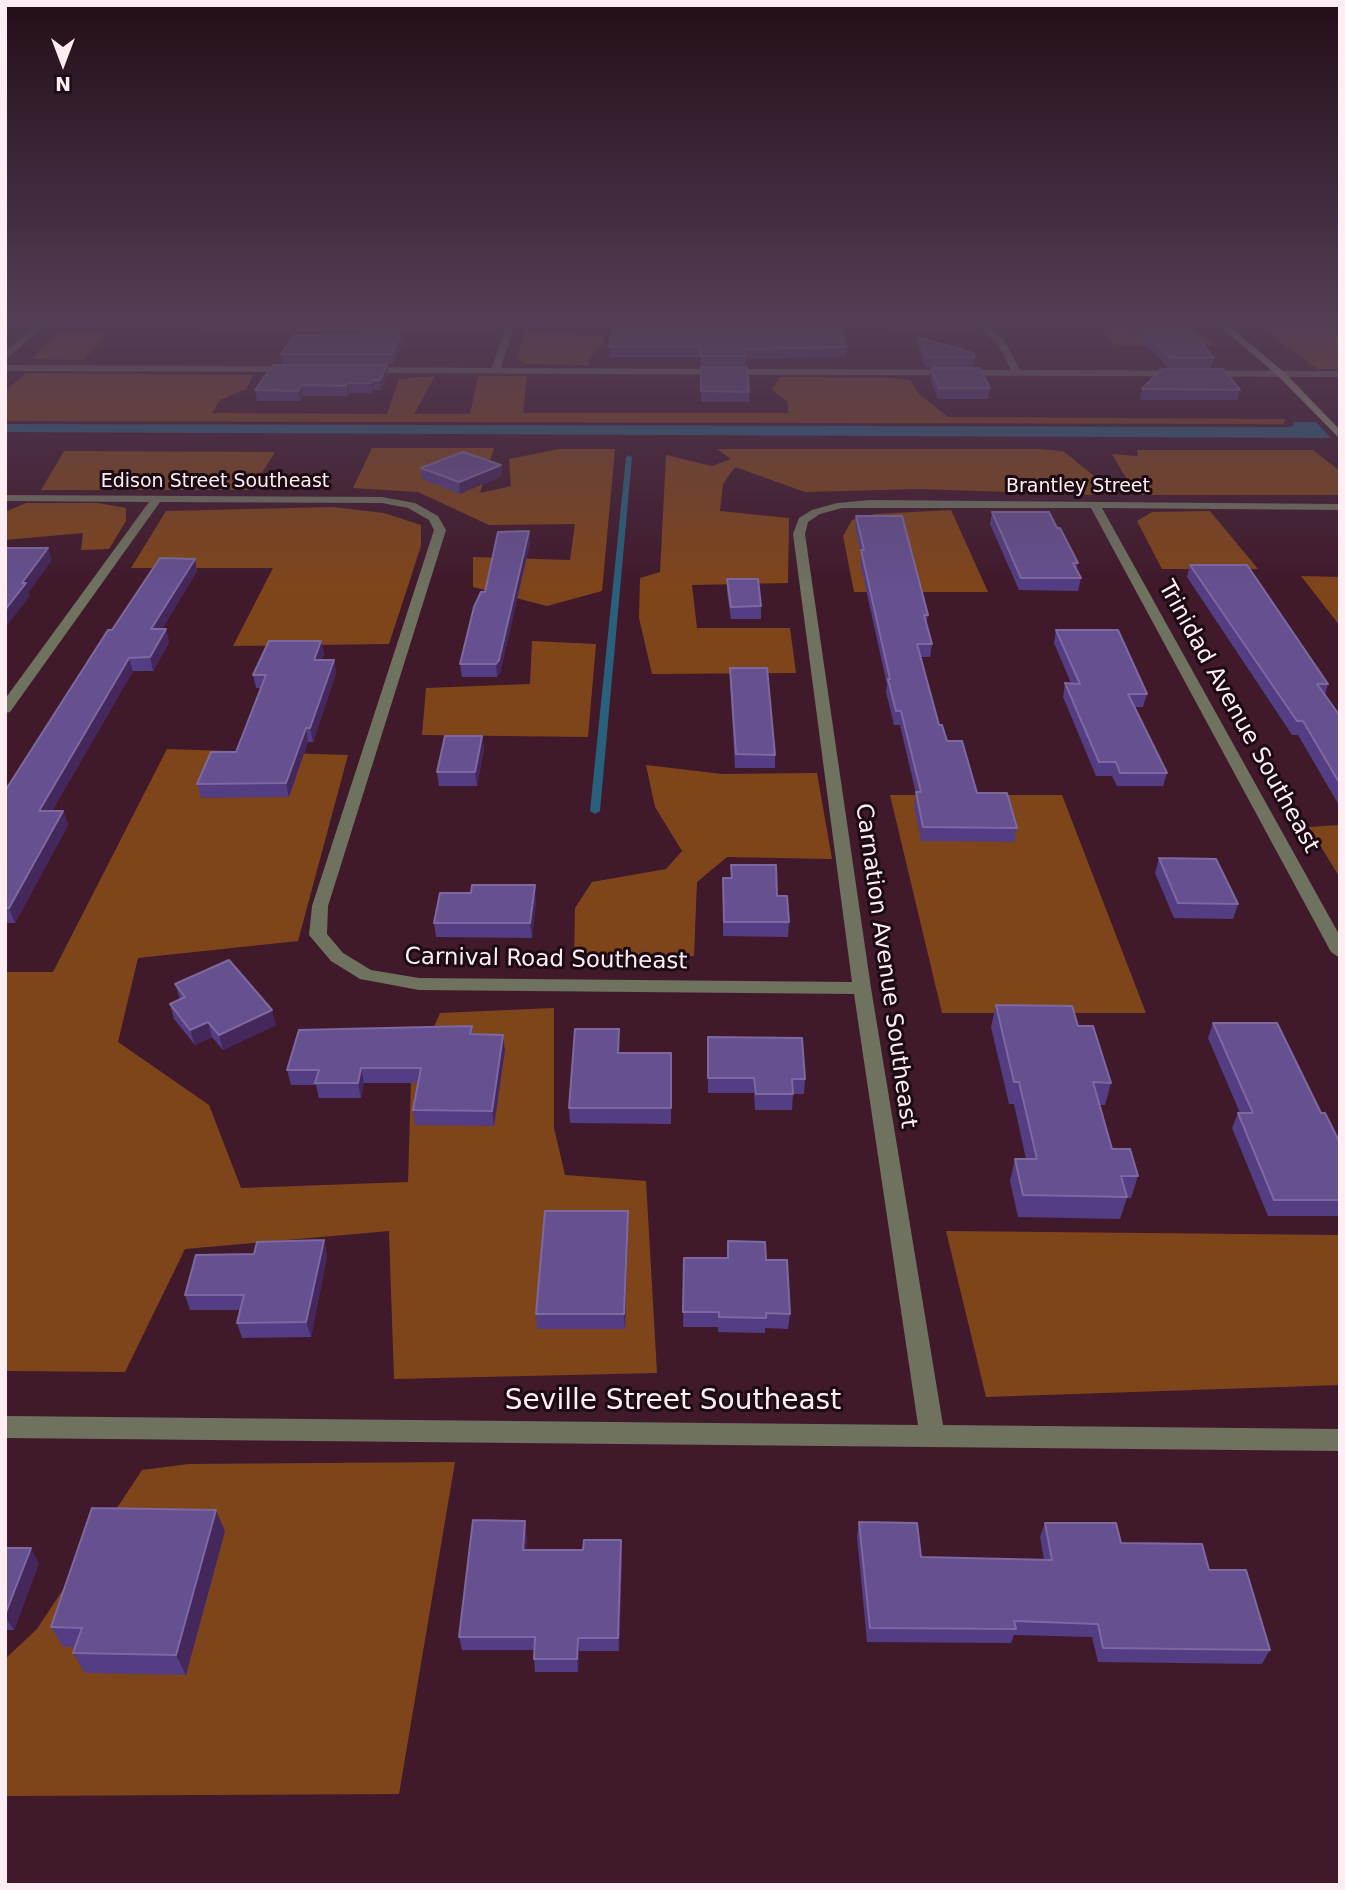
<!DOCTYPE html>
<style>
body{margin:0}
#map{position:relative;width:1345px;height:1890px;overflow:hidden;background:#401a2b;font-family:"DejaVu Sans",sans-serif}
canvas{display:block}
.frame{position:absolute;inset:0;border:7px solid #feeef4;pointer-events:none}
.north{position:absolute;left:28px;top:28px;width:70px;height:70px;-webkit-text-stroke:5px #1c0b13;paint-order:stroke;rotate:180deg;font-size:19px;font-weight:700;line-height:28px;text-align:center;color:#feeef4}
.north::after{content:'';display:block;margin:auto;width:24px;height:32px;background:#feeef4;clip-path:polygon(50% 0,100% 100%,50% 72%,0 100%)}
</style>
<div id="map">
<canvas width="1345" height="1890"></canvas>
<div class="frame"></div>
<div class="north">N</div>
</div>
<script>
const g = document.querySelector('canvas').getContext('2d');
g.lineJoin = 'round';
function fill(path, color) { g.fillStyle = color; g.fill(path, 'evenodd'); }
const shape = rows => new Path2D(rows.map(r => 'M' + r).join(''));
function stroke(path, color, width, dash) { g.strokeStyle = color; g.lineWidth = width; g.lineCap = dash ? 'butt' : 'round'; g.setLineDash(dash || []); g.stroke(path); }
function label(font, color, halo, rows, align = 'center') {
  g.font = font + ' "DejaVu Sans",sans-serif'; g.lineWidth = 6; g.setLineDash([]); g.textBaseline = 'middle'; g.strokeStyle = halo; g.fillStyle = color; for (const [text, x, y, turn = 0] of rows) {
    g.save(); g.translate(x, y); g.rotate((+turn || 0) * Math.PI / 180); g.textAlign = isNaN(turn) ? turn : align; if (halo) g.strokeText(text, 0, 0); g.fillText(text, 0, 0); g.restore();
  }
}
fill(shape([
 [218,323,501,323,500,328,492,333,191,331],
 [877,323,969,323,976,332,889,332],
 [1097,323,1186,323,1217,345,1114,345],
 [1255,323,1328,323,1340,326,1340,369,1317,369],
 [575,330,577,335,604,335,604,343,592,355,588,365,525,364,517,358,525,331],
 [58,333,107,333,84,360,31,359],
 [26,373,253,375,246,389,220,400,212,413,387,414,399,379,435,376,414,414,470,414,478,376,527,376,523,413,788,413,788,402,772,390,779,377,891,378,910,380,919,394,948,417,1285,419,1284,424,5,421,5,391],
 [372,448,494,448,480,493,511,486,509,459,559,449,615,449,602,591,547,606,473,587,473,557,570,560,575,524,489,525,418,492,353,488],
 [717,449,1039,449,1063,451,1093,475,1098,495,919,489,805,492,735,467,723,484,720,511,789,518,788,583,692,585,697,628,790,628,796,673,652,674,639,618,640,578,660,572,666,455,712,466,731,459],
 [1137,450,1313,450,1340,471,1340,495,1136,495,1112,454,1138,456],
 [64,451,275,452,251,490,41,490],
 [26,503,98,503,126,508,126,521,109,549,81,550,83,533,5,540,5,512],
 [333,507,384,513,421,525,421,546,389,644,233,646,273,568,131,568,166,511],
 [951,510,988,592,854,592,843,536,852,520,875,514],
 [1210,511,1258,569,1162,569,1137,521,1152,512],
 [1301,576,1340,577,1340,626],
 [532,641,596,644,588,737,422,735,426,688,530,684],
 [167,749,348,755,298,941,138,958,118,1042,209,1105,241,1188,408,1182,411,1080,440,1013,554,1008,554,1128,565,1175,646,1181,657,1373,394,1379,389,1231,185,1249,125,1372,5,1371,5,972,53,972],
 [646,765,722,774,817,773,832,859,727,857,697,882,694,956,574,960,575,908,592,882,666,869,682,851,655,807],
 [890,795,1062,795,1146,1013,942,1013],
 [1340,825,1340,878,1309,827],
 [946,1231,1340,1235,1340,1385,986,1397],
 [455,1462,399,1794,5,1796,5,1659,37,1629,142,1470,189,1464]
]), '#7f451a');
fill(shape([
 [1294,422,1316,422,1331,438,5,432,5,424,1287,427,1293,426]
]), '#29607b');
fill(shape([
 [629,455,632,457,600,811,595,814,590,811,626,457,629,455]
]), '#29607b');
fill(shape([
 [39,323,48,323,5,360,5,352,39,323],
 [507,323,515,323,501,368,1011,370,999,346,976,323,985,323,1006,343,1020,370,1340,371,1340,377,363,373,358,370,363,367,492,368,507,323],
 [5,365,293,366,297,369,293,372,5,371,5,365],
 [5,495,382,497,415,503,438,516,446,530,328,906,327,934,343,953,371,970,419,978,852,982,793,534,799,518,812,510,837,503,870,500,1340,504,1340,510,1102,508,1340,936,1340,958,1331,952,1091,508,842,508,820,514,808,522,805,534,871,988,943,1425,1340,1429,1340,1451,5,1438,5,1416,918,1425,854,994,419,990,360,979,331,961,309,935,312,906,434,530,429,520,408,508,382,503,160,502,10,712,5,713,5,699,149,502,5,501,5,495]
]), '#6f725f');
fill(shape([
 [1216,323,1225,323,1284,372,1340,430,1340,439,1278,376,1216,323]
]), '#989b7d');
fill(shape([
 [81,323,136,323,131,328,82,328],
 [678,323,840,323,846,347,845,357,746,359,746,366,701,366,701,357,610,357,609,347,680,326],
 [1124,323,1181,323,1214,358,1211,368,1169,368],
 [401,334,403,344,393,364,283,364,281,354],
 [918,337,975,357,973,367,925,367,917,347],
 [701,367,749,392,749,402,701,402],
 [931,368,990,388,988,399,938,399,930,378],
 [388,375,381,390,374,390,372,393,350,393,348,396,303,396,300,401,257,401,255,390],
 [1142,389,1240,390,1237,400,1140,400],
 [501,465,502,476,460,494,422,479,421,468],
 [992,512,1057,528,1078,563,1076,569,1081,578,1078,591,1019,590,990,524],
 [856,516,928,615,926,624,932,644,930,657,920,657,939,725,947,741,977,793,1017,828,1014,842,921,841,914,806,916,794,900,725,894,725,886,692,887,685,860,562,861,554,855,527],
 [529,531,530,543,500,673,497,677,462,677,460,664,485,592],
 [195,559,197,571,162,629,166,629,169,642,153,671,133,671,52,811,63,811,68,825,15,923,5,923,5,791,112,630],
 [1190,565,1328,684,1325,695,1340,716,1340,807,1298,735,1292,735,1187,577],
 [727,579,761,606,761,619,731,619,727,592],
 [1056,630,1147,694,1143,707,1135,707,1167,773,1163,786,1117,786,1112,776,1096,776,1063,697,1065,683,1071,683,1054,643],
 [321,641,324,654,321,660,334,660,336,673,313,742,308,742,289,797,201,798,197,784,236,752,260,688,256,688,253,675],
 [730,668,775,755,775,768,735,768,730,681],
 [482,736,484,749,477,786,439,786,437,772],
 [1159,858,1238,904,1233,919,1174,918,1155,873],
 [731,865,777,896,789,922,788,937,723,936,723,878,731,878],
 [471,893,536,900,532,938,436,937,434,923],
 [175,984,276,1025,223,1050,212,1037,195,1045,174,1019,170,1004,180,999],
 [996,1005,1078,1026,1111,1083,1105,1105,1099,1105,1112,1149,1138,1176,1131,1198,1127,1198,1120,1219,1018,1217,1010,1181,1015,1159,1026,1159,1014,1104,1009,1104,991,1027],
 [1213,1023,1321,1113,1340,1143,1340,1216,1268,1216,1232,1128,1238,1113,1240,1113,1208,1038],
 [472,1026,473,1034,505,1050,494,1126,415,1125,413,1110,418,1083,364,1083,361,1098,319,1098,316,1085,291,1085,287,1070],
 [619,1029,619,1053,671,1053,671,1124,570,1123,569,1108],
 [708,1037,805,1079,804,1094,793,1094,792,1110,755,1110,754,1093,708,1093],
 [628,1226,625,1329,537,1329,536,1314],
 [324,1240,327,1256,311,1337,242,1338,237,1323,240,1310,190,1310,185,1295,254,1254],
 [728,1241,766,1260,790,1314,788,1329,765,1328,765,1333,718,1332,718,1327,683,1327,684,1258,728,1258],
 [859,1522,921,1557,1044,1560,1040,1537,1045,1523,1121,1543,1209,1570,1270,1650,1262,1664,1098,1662,1092,1637,1014,1635,1011,1643,867,1642,857,1536],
 [225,1531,186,1675,85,1673,73,1653,75,1647,63,1647,51,1627],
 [527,1535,526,1550,583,1550,621,1540,622,1554,619,1651,579,1651,578,1672,535,1672,534,1659,534,1650,462,1650,459,1637],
 [5,1548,39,1563,14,1630,5,1630]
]), '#533d83');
fill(shape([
 [130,323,136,323,131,328],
 [401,334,403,344,393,364,392,354],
 [387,365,388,375,381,390,380,380],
 [372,380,374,390,372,393,371,383],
 [348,383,350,393,348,396,346,386],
 [301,385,303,396,300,401,298,391],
 [501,465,502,476,460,494,459,482],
 [529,531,530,543,500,673,497,677,496,664],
 [48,548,52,560,29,592,30,596,5,628,5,610],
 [195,559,197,571,154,642,151,629],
 [166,629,169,642,153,671,150,657],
 [321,641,324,654,316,673,314,660],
 [129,658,133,671,44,825,39,811],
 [334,660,336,673,313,742,310,728],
 [306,728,308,742,289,797,286,783],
 [482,736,484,749,477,786,475,772],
 [63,811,68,825,15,923,9,908],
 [535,885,536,900,532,938,530,923],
 [272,1010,276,1025,223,1050,219,1035],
 [208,1022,212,1037,195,1045,190,1030],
 [503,1035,505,1050,494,1126,492,1111],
 [361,1068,364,1083,361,1098,358,1083],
 [628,1211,628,1226,625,1329,624,1314],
 [324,1240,327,1256,311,1337,306,1322],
 [216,1510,225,1531,186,1675,176,1655],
 [525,1521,527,1535,525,1565,523,1550],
 [621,1540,622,1554,619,1651,618,1638],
 [31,1548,39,1563,14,1630,5,1617,5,1615],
 [578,1638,579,1651,578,1672,577,1659]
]), '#44275b');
const building = shape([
 [614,323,671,323,690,328,686,323,840,323,846,347,746,349,746,356,701,356,701,347,609,347,614,323],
 [1135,323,1181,323,1188,328,1214,358,1171,358,1135,323],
 [401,334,392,354,281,354,294,335,401,334],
 [918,337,973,353,975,357,926,357,918,337],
 [273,365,387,365,380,380,372,380,371,383,348,383,346,386,301,385,298,391,255,390,273,365],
 [701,367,747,367,749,392,701,391,701,367],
 [931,368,980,368,990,388,939,388,931,368],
 [1162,369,1223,369,1240,390,1142,389,1162,369],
 [463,452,501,465,459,482,421,468,463,452],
 [992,512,1049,512,1057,528,1060,528,1078,563,1073,563,1081,578,1021,578,992,512],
 [856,516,902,516,928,615,924,615,932,644,917,644,939,725,942,725,947,741,962,741,977,793,1007,793,1017,828,923,827,916,792,921,792,901,711,896,711,888,679,890,679,861,550,864,550,856,516],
 [529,531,499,660,496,664,460,664,474,607,481,592,485,592,498,532,529,531],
 [5,548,48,548,22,583,26,583,5,610,5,548],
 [160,558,195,559,151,629,166,629,150,657,129,658,39,811,63,811,9,908,5,908,5,791,108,630,112,630,160,558],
 [1190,565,1247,565,1328,684,1317,684,1340,716,1340,784,1303,721,1297,721,1190,565],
 [727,579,758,579,761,606,731,607,727,579],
 [1056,630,1118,630,1147,694,1128,694,1167,773,1120,773,1116,762,1099,762,1065,683,1080,684,1056,630],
 [269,641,321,641,314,660,334,660,310,728,306,728,286,783,197,784,211,752,236,752,266,675,253,675,269,641],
 [730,668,767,668,775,755,736,754,730,668],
 [445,736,482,736,475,772,437,772,445,736],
 [1159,858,1216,859,1238,904,1178,903,1159,858],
 [731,865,776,865,777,896,787,896,789,922,724,922,723,878,732,878,731,865],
 [472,885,535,885,530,923,434,923,440,893,471,893,472,885],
 [229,960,272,1010,219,1035,208,1022,190,1030,170,1004,185,997,175,984,229,960],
 [996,1005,1072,1006,1078,1026,1093,1026,1111,1083,1093,1082,1112,1149,1130,1149,1138,1176,1121,1176,1127,1197,1023,1195,1015,1159,1037,1159,1019,1082,1014,1082,996,1005],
 [1213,1023,1277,1023,1321,1113,1325,1113,1340,1143,1340,1200,1274,1200,1238,1113,1253,1113,1213,1023],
 [472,1026,470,1034,503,1035,492,1111,413,1110,421,1068,361,1068,358,1083,315,1083,319,1070,287,1070,299,1030,472,1026],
 [575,1029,619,1029,618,1053,671,1053,671,1108,569,1108,575,1029],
 [708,1037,802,1038,805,1079,792,1079,793,1094,756,1094,754,1078,708,1078,708,1037],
 [545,1211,628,1211,624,1314,536,1314,545,1211],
 [324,1240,306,1322,237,1323,244,1295,185,1295,196,1255,254,1254,257,1242,324,1240],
 [728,1241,765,1242,766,1260,787,1260,790,1314,766,1313,766,1318,719,1317,719,1312,683,1312,684,1258,728,1258,728,1241],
 [92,1508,216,1510,176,1655,73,1653,82,1628,51,1627,92,1508],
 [473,1520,525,1521,523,1550,583,1550,584,1540,621,1540,618,1638,578,1638,577,1659,534,1659,535,1637,459,1637,473,1520],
 [859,1522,917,1523,921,1557,1052,1560,1045,1523,1116,1523,1121,1543,1202,1544,1209,1570,1246,1570,1270,1650,1103,1648,1098,1624,1014,1621,1016,1629,870,1628,859,1522],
 [5,1548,31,1548,5,1615,5,1548]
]);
fill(building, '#655090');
stroke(building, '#7d699f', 2);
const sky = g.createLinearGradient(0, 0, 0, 588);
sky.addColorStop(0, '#230e18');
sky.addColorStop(0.55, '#533e55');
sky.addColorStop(1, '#533e5500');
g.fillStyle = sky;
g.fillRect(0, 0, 1345, 588);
label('19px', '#feeef4', '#1c0b13', [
 ["Edison Street Southeast",215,482],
 ["Brantley Street",1078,487]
]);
label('23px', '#feeef4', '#1c0b13', [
 ["Trinidad Avenue Southeast",1238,717,61],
 ["Carnival Road Southeast",546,960,1],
 ["Carnation Avenue Southeast",885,966,82]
]);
label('28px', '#feeef4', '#1c0b13', [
 ["Seville Street Southeast",673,1402]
]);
</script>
